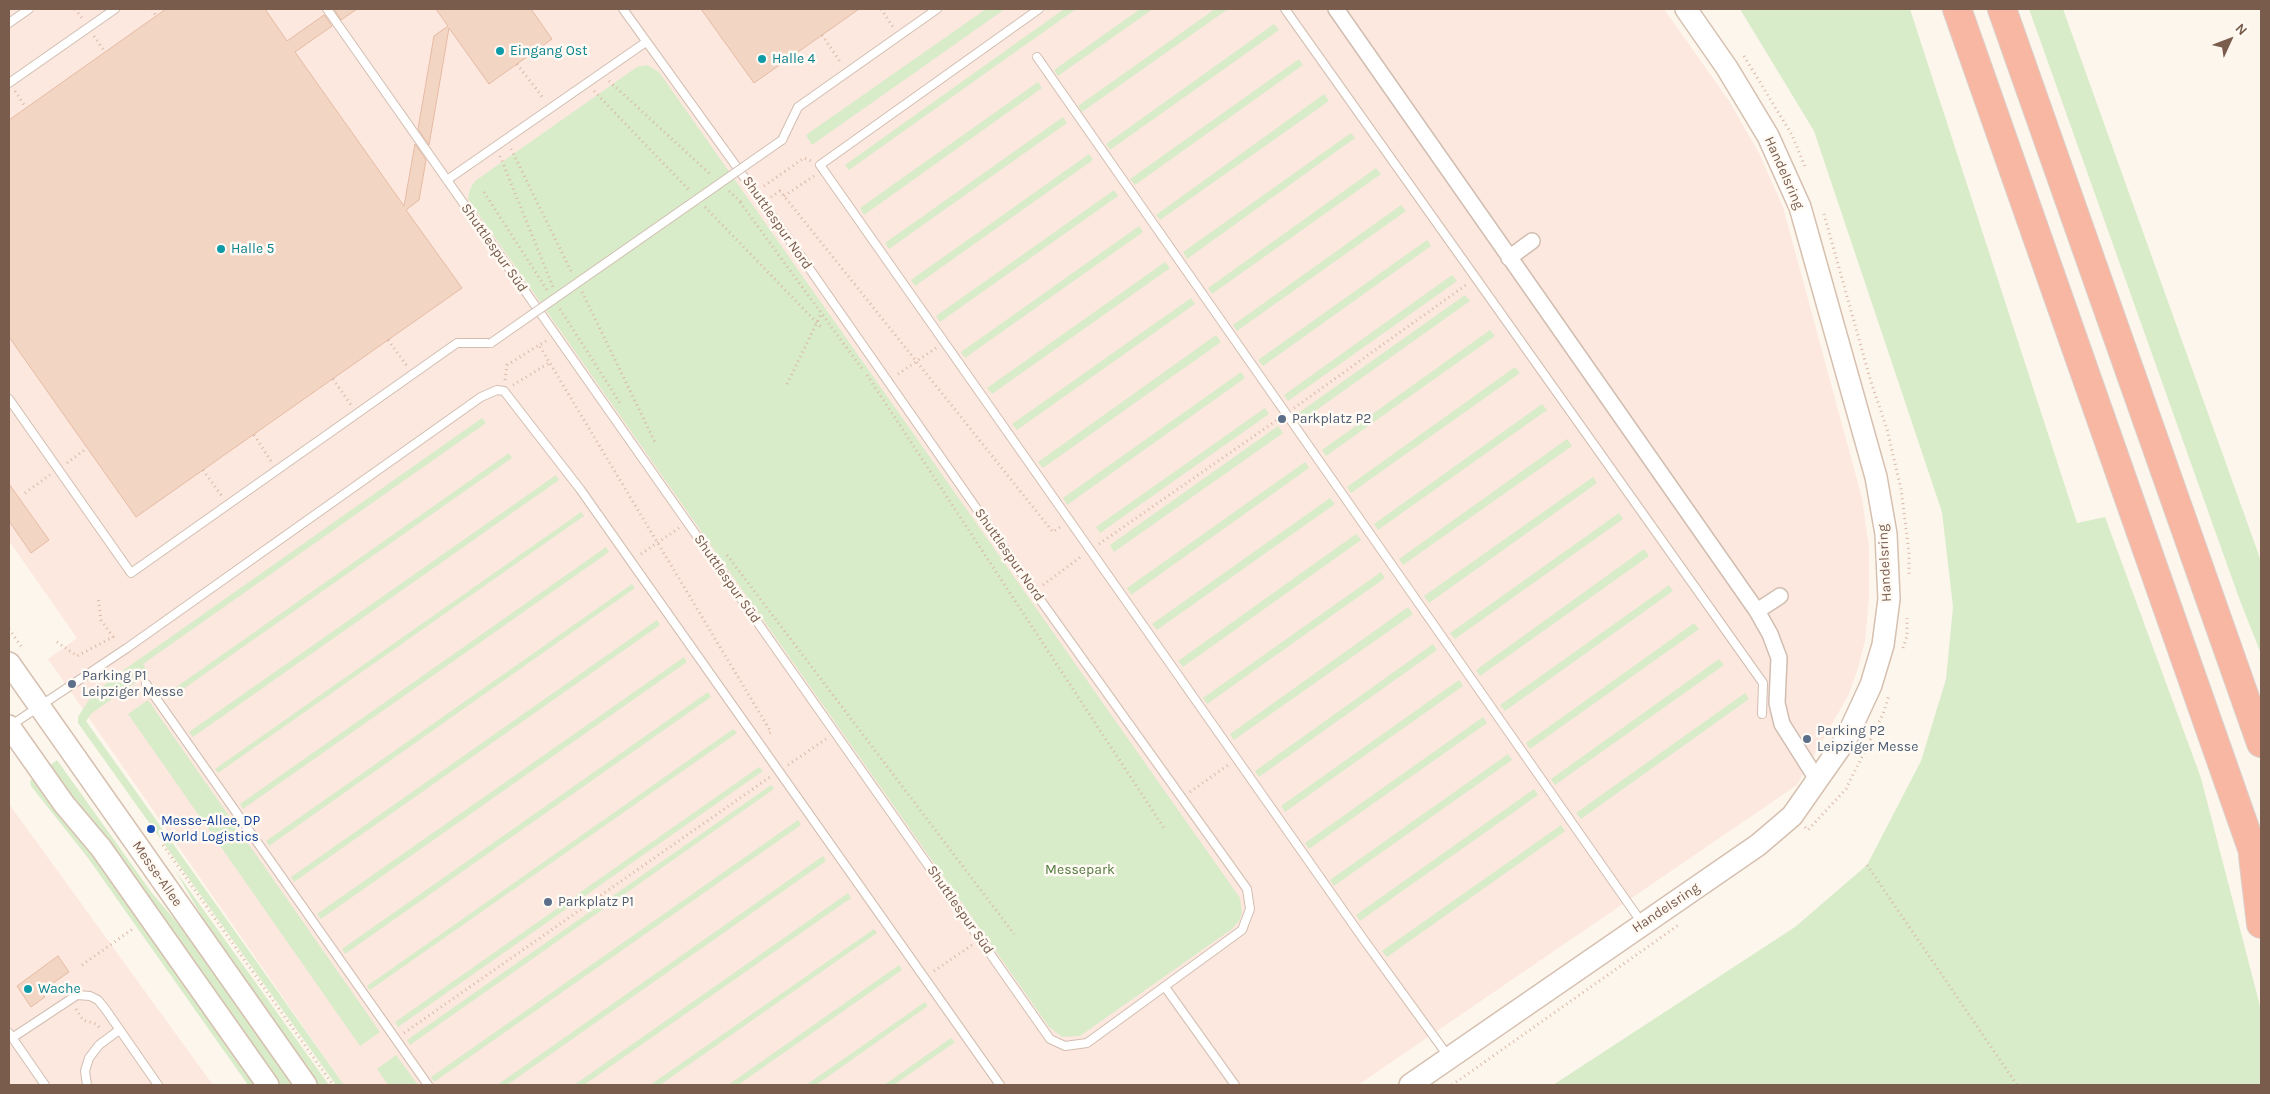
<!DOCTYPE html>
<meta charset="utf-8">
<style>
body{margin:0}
#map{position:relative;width:2270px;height:1094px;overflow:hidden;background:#fdf6ec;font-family:Karla,sans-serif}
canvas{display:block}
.frame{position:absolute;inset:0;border:10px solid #7a5c4d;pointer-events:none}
.north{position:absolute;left:2205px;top:15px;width:50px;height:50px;-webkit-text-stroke:4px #fffaf3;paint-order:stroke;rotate:47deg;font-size:14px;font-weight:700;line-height:20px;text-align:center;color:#7a5c4d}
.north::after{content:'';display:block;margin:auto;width:18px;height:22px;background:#7a5c4d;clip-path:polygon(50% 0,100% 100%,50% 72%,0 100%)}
</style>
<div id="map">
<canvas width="2270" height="1094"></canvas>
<div class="frame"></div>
<div class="north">N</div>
</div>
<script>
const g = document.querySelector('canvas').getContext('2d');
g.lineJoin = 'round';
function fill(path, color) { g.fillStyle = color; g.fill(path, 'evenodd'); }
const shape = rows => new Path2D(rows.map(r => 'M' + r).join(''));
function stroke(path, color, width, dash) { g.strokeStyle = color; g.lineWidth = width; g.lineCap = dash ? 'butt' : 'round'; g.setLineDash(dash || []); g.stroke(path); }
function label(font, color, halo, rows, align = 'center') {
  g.font = font + ' Karla,sans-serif'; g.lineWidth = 5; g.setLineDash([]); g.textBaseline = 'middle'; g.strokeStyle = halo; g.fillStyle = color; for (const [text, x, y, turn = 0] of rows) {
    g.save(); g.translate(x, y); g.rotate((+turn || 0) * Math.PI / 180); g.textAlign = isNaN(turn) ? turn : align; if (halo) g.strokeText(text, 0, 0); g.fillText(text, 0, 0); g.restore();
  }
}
fill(shape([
 [9,9,1664,9,1729,101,1759,153,1783,207,1862,498,1869,548,1869,598,1865,641,1858,668,1849,694,1797,785,1358,1085,344,1085,48,659,77,638,9,541],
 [9,804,213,1085,9,1085]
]), '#fde8e0');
fill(shape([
 [986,9,1005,9,812,145,806,135],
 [1064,9,1076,9,849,170,845,165],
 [1140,9,1153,9,1058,76,1054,70],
 [1215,9,1228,9,1082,112,1078,106],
 [1740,9,1910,9,2077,523,2105,517,2201,778,2261,1010,2261,1085,1553,1085,1795,927,1867,865,1921,761,1946,679,1953,607,1942,512,1814,131],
 [2029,9,2063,9,2261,561,2261,654,2239,598],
 [1274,24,1279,30,1110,150,1106,144],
 [1299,59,1303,65,1135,185,1130,179],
 [647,65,659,72,1240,898,1242,913,1239,921,1232,929,1080,1036,1062,1037,1049,1027,468,199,470,189,475,181,637,67],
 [1038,82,1042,88,864,215,860,208],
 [1324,94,1329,101,1160,220,1156,215],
 [1063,117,1067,123,889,249,885,243],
 [1351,133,1355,138,1187,259,1183,252],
 [1089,154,1093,160,915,286,911,280],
 [1376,168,1381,174,1212,294,1208,288],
 [1114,190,1118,196,940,322,936,316],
 [1401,205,1406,211,1237,331,1233,325],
 [1139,226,1143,232,965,358,961,352],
 [1427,240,1431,246,1263,366,1258,360],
 [1165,262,1170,268,992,394,987,388],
 [1452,275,1457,281,1288,401,1284,395],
 [1465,295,1470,301,1301,421,1297,414],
 [1191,298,1195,304,1017,430,1012,424],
 [1490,330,1495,336,1326,456,1322,450],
 [1216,335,1221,342,1043,468,1038,462],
 [1515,367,1520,373,1351,493,1347,487],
 [1241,372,1245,378,1067,505,1063,498],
 [1542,404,1547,410,1378,530,1374,524],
 [1265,408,1269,414,1100,533,1096,527],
 [482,418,486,423,143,664,149,673,92,713,86,721,344,1085,336,1085,78,723,78,717,90,698,111,679],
 [1278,426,1283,433,1114,552,1110,545],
 [1567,439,1572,446,1403,565,1399,559],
 [509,453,512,458,169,699,165,695],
 [1305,462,1309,468,1131,595,1127,588],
 [556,475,559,480,193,737,189,732],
 [1593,477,1597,483,1429,603,1424,596],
 [1330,498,1335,504,1157,630,1152,624],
 [581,512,584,516,218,773,215,769],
 [1619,513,1623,519,1455,639,1450,633],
 [1356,534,1361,540,1183,667,1178,661],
 [606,547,609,552,243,809,240,804],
 [1644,549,1649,556,1480,676,1476,670],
 [1381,572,1385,578,1207,704,1203,698],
 [632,584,635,588,269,846,266,841],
 [1669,585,1673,591,1505,711,1500,705],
 [1408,607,1413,614,1234,740,1230,734],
 [657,620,660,625,294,882,291,877],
 [1694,623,1699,629,1530,749,1526,743],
 [1433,644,1437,650,1259,777,1255,771],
 [684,657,687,662,321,919,317,914],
 [1719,659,1724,665,1555,785,1551,779],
 [1459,680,1463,686,1285,812,1281,806],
 [708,692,711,697,345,954,342,949],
 [1745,693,1749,699,1581,819,1576,813],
 [148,700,380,1032,360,1046,128,714],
 [1483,717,1487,723,1309,849,1305,843],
 [733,729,737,733,370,990,367,986],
 [1508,754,1512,760,1334,886,1330,880],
 [57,760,152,893,203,953,296,1085,280,1085,105,839,48,767],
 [759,767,763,771,398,1027,395,1022],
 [35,776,95,854,258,1085,248,1085,88,858,31,786,30,781],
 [771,785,774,789,410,1045,407,1040],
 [1534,789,1538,795,1360,921,1356,915],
 [798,820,801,825,434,1082,431,1077],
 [1561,825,1565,831,1387,957,1382,951],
 [823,856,826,861,507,1085,497,1085],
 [175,870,329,1085,316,1085,221,950],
 [848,893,851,898,584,1085,574,1085],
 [874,929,877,933,660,1085,650,1085],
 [899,965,902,970,738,1085,728,1085],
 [925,1002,928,1006,816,1085,806,1085],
 [951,1038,955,1042,894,1085,884,1085],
 [396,1055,418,1085,388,1085,377,1069]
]), '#d8ecc9');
const building = shape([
 [166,9,265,9,287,41,324,15,332,26,295,52,404,206,415,144,426,160,419,200,406,210,462,288,136,517,9,337,9,120,166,9],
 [334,9,357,9,341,20,334,9],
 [436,9,531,9,552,39,489,84,449,28,429,145,418,129,434,36,448,26,436,9],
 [701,9,859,9,754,83,701,9],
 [9,484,49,540,31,553,9,521,9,484],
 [58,956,69,972,40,992,45,997,31,1007,17,986,58,956]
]);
fill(building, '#f3d5c3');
stroke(building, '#e6bba3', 1);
const service = shape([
 [327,9,1050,1039,1065,1046,1087,1043,1242,930,1250,909,1247,889,1034,591,793,245,623,9],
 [1039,9,820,165,1364,940,1448,1056],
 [1285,9,1763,683,1762,714],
 [9,23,29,9],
 [1037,57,1642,923],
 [9,83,115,9],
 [782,140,798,107,937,9],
 [447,180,646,42],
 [9,399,131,573,457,343,491,343],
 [146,684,428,1085],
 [10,726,127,648,481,397,497,390,504,391,580,489,1000,1085],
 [1165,987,1235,1085],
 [9,1033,45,1085],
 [12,1038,77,995,90,996,98,1000,106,1010,158,1085],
 [87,1085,85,1071,89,1058,99,1045,119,1030]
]);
const minor = shape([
 [1336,9,1757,611,1770,634,1779,658,1777,703,1782,724,1818,781],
 [1509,258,1532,241],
 [1757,611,1780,596]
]);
const secondary = shape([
 [9,663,306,1085],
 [9,726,64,804,101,848,268,1085],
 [1410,1085,1758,845,1792,816,1846,739,1871,685,1883,645,1889,599,1886,534,1876,477,1800,207,1768,136,1727,68,1686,9]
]);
const motorway = shape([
 [1957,9,2261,874],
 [2002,9,2261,743],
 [2253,856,2261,924]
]);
stroke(service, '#d1beb0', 10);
stroke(minor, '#d1beb0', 18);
stroke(secondary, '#d6c0b0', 24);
stroke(motorway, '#dad1cd', 30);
stroke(shape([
 [75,9,82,18],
 [152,9,156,16],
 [881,9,893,27],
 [822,35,841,63],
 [94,36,105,52],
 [1744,56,1792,135,1806,169],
 [517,64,544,99],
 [609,81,711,175],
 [15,91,26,108],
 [594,91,690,191],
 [511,149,572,273],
 [500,156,553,287],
 [764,186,804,158,811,161],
 [729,191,741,202],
 [484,192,547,290],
 [784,196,814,176],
 [771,197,780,191,1053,532,1060,527],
 [740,202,863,370],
 [705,207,822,328],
 [1824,214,1871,382,1887,429,1901,489,1909,552,1909,574],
 [582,292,655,442],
 [560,309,620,403],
 [388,340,407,366],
 [546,341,539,345,771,732,767,735],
 [898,374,936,348],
 [867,375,1164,828],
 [333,379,351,405],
 [505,380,507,365,539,345],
 [787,384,822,312],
 [513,385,549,363],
 [1294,408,1466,285],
 [254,435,271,461],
 [67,463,87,448],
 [203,470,222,496],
 [25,493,50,475],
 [1099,544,1277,420],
 [641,554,679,528],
 [727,555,1014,934],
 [1043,585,1082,556],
 [9,629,23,649],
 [57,642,77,656,113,637,101,620,98,597],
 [1903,648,1907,636,1907,618],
 [788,765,826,739],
 [1190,792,1228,765],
 [1805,827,1808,830,1846,789,1883,714,1889,695],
 [163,845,333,1085],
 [1867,865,2017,1085],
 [82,965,134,928],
 [934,971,972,945],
 [76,1009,83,1020,96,1024,101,1029],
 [404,1033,770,777],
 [1452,1085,1680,924]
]), '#d9b8a5', 3, [1, 4]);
stroke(service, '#fff', 8);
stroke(minor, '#fff', 15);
stroke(secondary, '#fff', 21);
stroke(motorway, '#f7b7a3', 28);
const serviceBridge = shape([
 [491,343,782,140]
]);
stroke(serviceBridge, '#d1beb0', 10, []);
stroke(serviceBridge, '#fff', 8);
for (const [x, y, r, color] of [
 [500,51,5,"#0f9aa8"],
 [762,59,5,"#0f9aa8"],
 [221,249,5,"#0f9aa8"],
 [1282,419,5,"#5c6f8a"],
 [72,684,5,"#5c6f8a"],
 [1807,739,5,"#5c6f8a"],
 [151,829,5,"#1a4fb4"],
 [548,902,5,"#5c6f8a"],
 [28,989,5,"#0f9aa8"]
]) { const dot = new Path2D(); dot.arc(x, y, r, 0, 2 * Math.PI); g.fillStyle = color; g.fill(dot); stroke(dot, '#fffaf3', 2); }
label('14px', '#0d838f', '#fffaf3', [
 ["Eingang Ost",510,51],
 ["Halle 4",772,59],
 ["Halle 5",231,249],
 ["Wache",38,989]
], 'left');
label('14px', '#7a5c4d', '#fffaf3', [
 ["Handelsring",1784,173,66],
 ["Shuttlespur Nord",777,223,55],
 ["Shuttlespur Süd",494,248,55],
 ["Shuttlespur Nord",1009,555,55],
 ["Handelsring",1885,563,-93],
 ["Shuttlespur Süd",727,579,55],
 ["Messe-Allee",157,874,55],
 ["Handelsring",1666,908,-34],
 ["Shuttlespur Süd",960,910,55]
]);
label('14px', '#4e5e75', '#fffaf3', [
 ["Parkplatz P2",1292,419],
 ["Parking P1",82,676],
 ["Leipziger Messe",82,692],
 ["Parking P2",1817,731],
 ["Leipziger Messe",1817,747],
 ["Parkplatz P1",558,902]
], 'left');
label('14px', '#164399', '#fffaf3', [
 ["Messe-Allee, DP",161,821],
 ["World Logistics",161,837]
], 'left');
label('14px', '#537a41', '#fffaf3', [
 ["Messepark",1080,870]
]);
</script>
